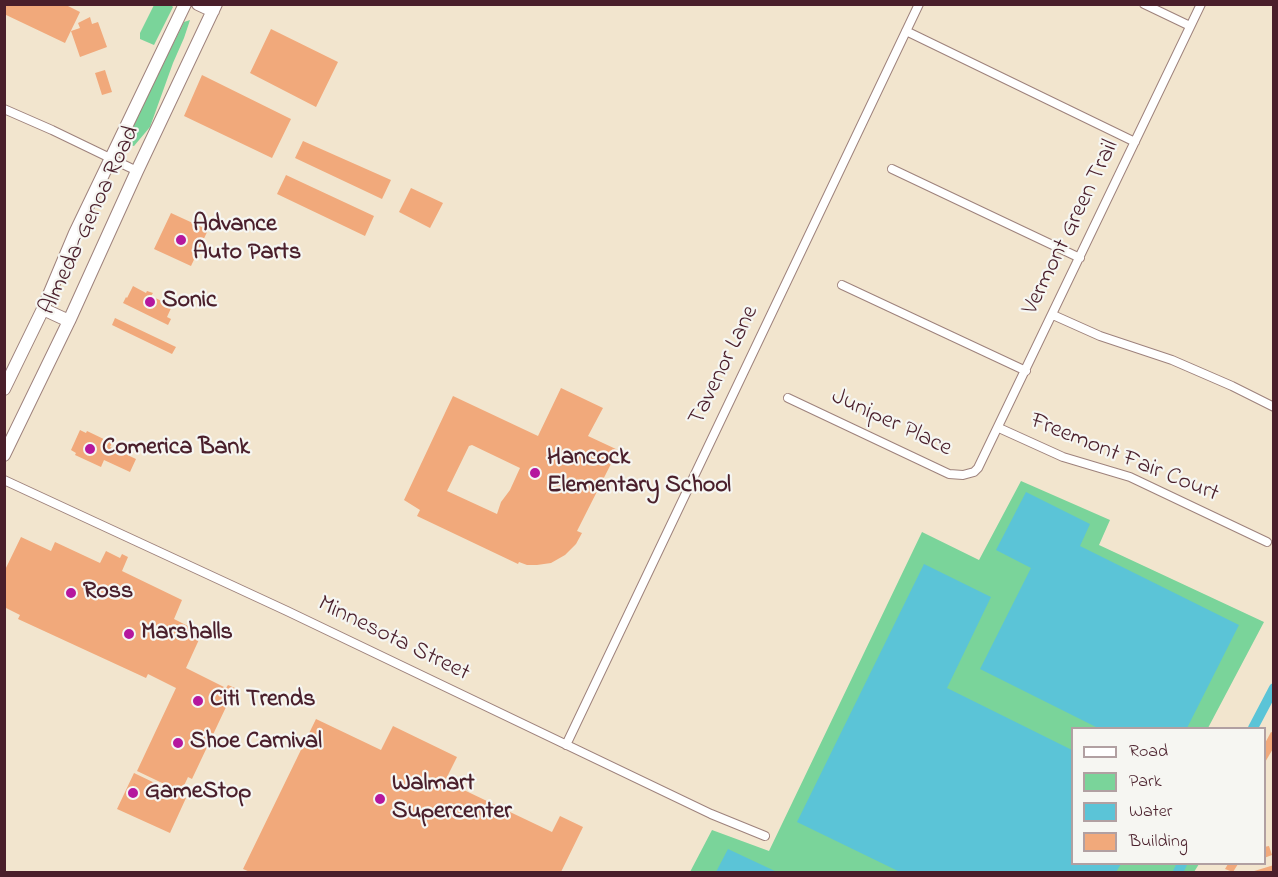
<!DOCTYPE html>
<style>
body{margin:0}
#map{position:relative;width:1278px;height:877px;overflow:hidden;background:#f2e5ce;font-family:"Indie Flower",sans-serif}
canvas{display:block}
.frame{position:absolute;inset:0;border:6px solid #4a1f2b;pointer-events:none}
.legend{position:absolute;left:1071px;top:727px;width:195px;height:138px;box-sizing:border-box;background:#f6f6f2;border:2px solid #b1a0a2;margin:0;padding:8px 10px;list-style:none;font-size:18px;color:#4a1f2b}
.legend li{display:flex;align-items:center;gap:12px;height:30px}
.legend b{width:30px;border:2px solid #b1a0a2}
</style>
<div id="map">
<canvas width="1278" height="877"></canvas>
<div class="frame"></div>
<ul class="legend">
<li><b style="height:8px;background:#fff"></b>Road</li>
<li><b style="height:16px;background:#7ad49a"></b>Park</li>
<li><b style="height:16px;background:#5bc4d7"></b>Water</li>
<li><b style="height:16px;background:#f1a97b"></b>Building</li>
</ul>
</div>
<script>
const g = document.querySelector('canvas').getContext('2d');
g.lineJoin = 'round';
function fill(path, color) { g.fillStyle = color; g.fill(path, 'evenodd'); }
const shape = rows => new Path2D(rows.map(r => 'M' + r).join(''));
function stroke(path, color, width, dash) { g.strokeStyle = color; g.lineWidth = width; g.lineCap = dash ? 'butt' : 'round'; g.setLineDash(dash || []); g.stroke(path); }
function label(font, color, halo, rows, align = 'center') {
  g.font = font + ' "Indie Flower",sans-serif'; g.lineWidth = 4.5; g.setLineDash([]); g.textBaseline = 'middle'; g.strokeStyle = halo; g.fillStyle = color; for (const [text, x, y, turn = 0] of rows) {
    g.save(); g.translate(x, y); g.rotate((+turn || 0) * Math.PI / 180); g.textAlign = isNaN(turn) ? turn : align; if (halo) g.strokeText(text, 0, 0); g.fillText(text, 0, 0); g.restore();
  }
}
fill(shape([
 [154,5,171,5,173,7,154,45,140,39,140,33],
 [190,20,184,38,173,63,150,127,134,146,129,145,129,134,170,50,184,22],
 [1021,481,1110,520,1099,545,1264,622,1208,728,1072,728,1072,864,1199,864,1194,872,690,872,712,830,769,851,922,532,979,560]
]), '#7ad49a');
fill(shape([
 [1026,492,1090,524,1080,546,1239,625,1187,728,1098,728,980,669,1031,568,996,550],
 [924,564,991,597,947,688,1072,750,1072,864,1121,864,1116,872,900,872,797,822],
 [728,849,777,872,716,872]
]), '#5bc4d7');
stroke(shape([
 [1253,728,1274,688],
 [1178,872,1182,864]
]), '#5bc4d7', 10);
fill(shape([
 [4,4,64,4,80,12,65,43,4,14],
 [90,17,92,24,98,22,107,47,80,57,71,31,80,28,78,23],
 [271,29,338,62,316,107,250,73],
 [105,70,112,92,102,95,95,73],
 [202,75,291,119,272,158,184,116],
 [303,141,391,180,382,199,295,158],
 [286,175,374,216,365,236,277,194],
 [411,188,443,203,430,228,399,212],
 [171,213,208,230,191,266,154,249],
 [133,286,146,293,147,291,153,293,151,296,172,306,167,317,171,319,168,325,123,303,126,297,127,298],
 [115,318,176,347,172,354,112,325],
 [561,388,603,408,588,436,618,450,577,531,582,533,576,544,565,555,551,563,537,565,527,565,519,562,518,564,417,516,420,510,404,500,453,396,538,436],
 [472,445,520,468,510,490,501,502,497,514,447,491,469,446],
 [80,430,86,433,87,431,112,443,110,447,136,459,130,472,104,460,101,467,75,455,76,453,71,450],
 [21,537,51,551,55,542,100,563,106,551,120,558,122,554,128,557,122,571,182,600,174,619,202,633,186,668,226,688,228,685,235,688,192,779,188,777,181,792,137,771,176,688,148,674,146,678,18,619,20,615,4,607,4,572],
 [316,719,381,750,393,726,457,757,445,781,552,832,560,816,583,827,561,872,250,872,243,869],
 [1271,732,1274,733,1274,747,1264,764,1264,745],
 [134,773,186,798,170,833,117,809],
 [1269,846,1272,855,1264,858,1264,847],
 [1228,864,1238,864,1233,872,1225,869],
 [1274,865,1274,872,1251,872]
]), '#f1a97b');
const minor = shape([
 [1144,4,1190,26],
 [906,31,1135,142],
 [4,109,52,130,137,171],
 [892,169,1080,258],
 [842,285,1026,371],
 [1053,315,1100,336,1172,360,1232,386,1274,407],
 [788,398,949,474,963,475,974,472,978,468,1201,4],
 [999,428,1063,457,1130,477,1267,542],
 [4,480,287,611,711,814,765,836],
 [566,745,919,4]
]);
const secondary = shape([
 [198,4,213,11],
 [43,309,69,321],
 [4,389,43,309,75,233,185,4],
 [4,455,69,321,137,171,216,4]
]);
stroke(minor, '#9e827c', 10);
stroke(secondary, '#9e827c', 14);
stroke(minor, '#fff', 8);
stroke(secondary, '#fff', 12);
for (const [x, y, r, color] of [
 [181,240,6,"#b5179e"],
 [150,302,6,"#b5179e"],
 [90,449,6,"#b5179e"],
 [535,473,6,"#b5179e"],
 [71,593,6,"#b5179e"],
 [129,634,6,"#b5179e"],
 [198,701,6,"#b5179e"],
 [178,743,6,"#b5179e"],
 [133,793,6,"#b5179e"],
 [380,799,6,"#b5179e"]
]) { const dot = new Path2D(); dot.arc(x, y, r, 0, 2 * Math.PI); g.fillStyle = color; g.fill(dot); stroke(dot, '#f6f6f2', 2); }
label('24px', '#4a1f2b', '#f6f6f2', [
 ["Almeda-Genoa Road",91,221,-65],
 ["Vermont Green Trail",1072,228,-64],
 ["Tavenor Lane",725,366,-64],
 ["Juniper Place",891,424,25],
 ["Freemont Fair Court",1124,459,22],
 ["Minnesota Street",393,640,26]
]);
label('bold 24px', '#4a1f2b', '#f6f6f2', [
 ["Advance",193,226],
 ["Auto Parts",193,254],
 ["Sonic",162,302],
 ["Comerica Bank",102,449],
 ["Hancock",547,459],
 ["Elementary School",547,487],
 ["Ross",83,593],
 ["Marshalls",141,634],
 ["Citi Trends",210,701],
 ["Shoe Carnival",190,743],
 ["Walmart",392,785],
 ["Supercenter",392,813],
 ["GameStop",145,793]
], 'left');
</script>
